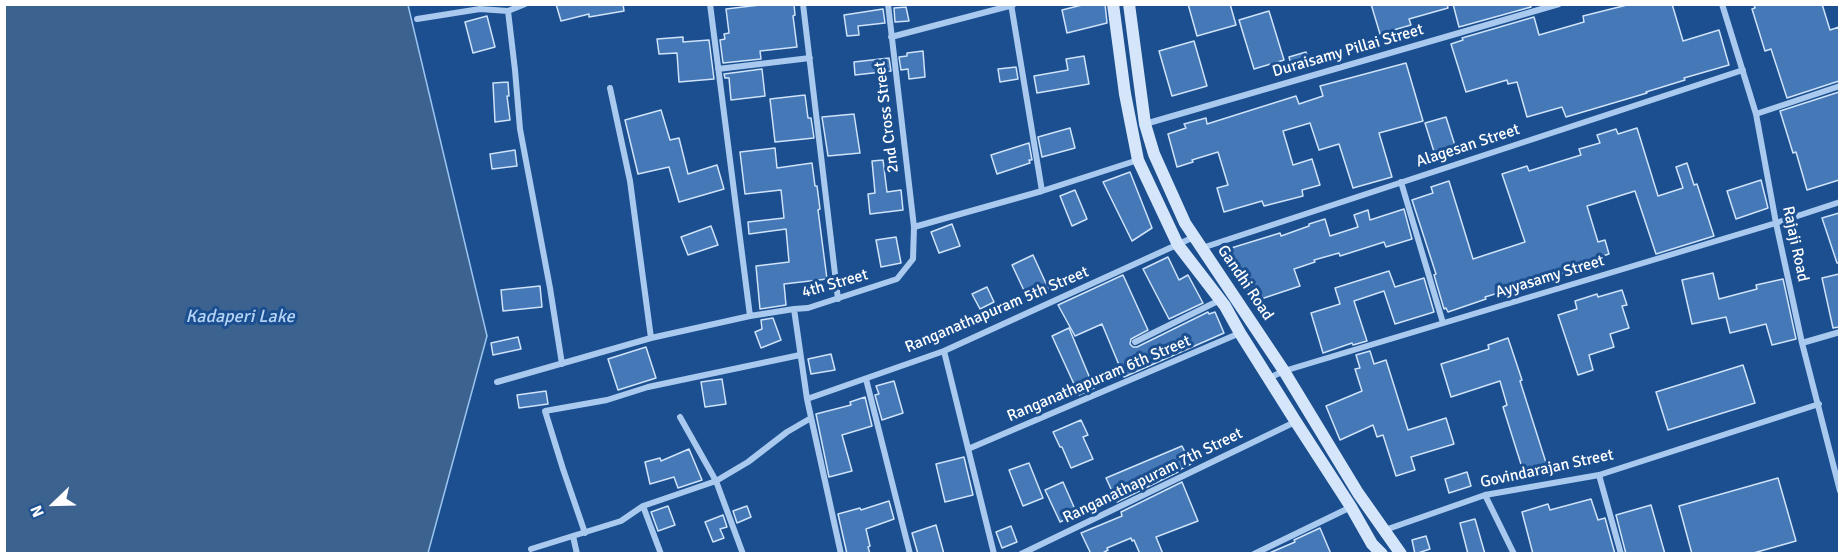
<!DOCTYPE html>
<style>
body{margin:0}
#map{position:relative;width:1844px;height:558px;overflow:hidden;background:#1b4f8f;font-family:Signika,sans-serif}
canvas{display:block}
.frame{position:absolute;inset:0;border:6px solid #fff;pointer-events:none}
.north{position:absolute;left:24px;top:474px;width:60px;height:60px;-webkit-text-stroke:4px #1b4f8f;paint-order:stroke;rotate:247deg;font-size:16px;font-weight:700;line-height:24px;text-align:center;color:#fff}
.north::after{content:'';display:block;margin:auto;width:21px;height:27px;background:#fff;clip-path:polygon(50% 0,100% 100%,50% 72%,0 100%)}
</style>
<div id="map">
<canvas width="1844" height="558"></canvas>
<div class="frame"></div>
<div class="north">N</div>
</div>
<script>
const g = document.querySelector('canvas').getContext('2d');
g.lineJoin = 'round';
function fill(path, color) { g.fillStyle = color; g.fill(path, 'evenodd'); }
const shape = rows => new Path2D(rows.map(r => 'M' + r).join(''));
function stroke(path, color, width, dash) { g.strokeStyle = color; g.lineWidth = width; g.lineCap = dash ? 'butt' : 'round'; g.setLineDash(dash || []); g.stroke(path); }
function label(font, color, halo, rows, align = 'center') {
  g.font = font + ' Signika,sans-serif'; g.lineWidth = 6; g.setLineDash([]); g.textBaseline = 'middle'; g.strokeStyle = halo; g.fillStyle = color; for (const [text, x, y, turn = 0] of rows) {
    g.save(); g.translate(x, y); g.rotate((+turn || 0) * Math.PI / 180); g.textAlign = isNaN(turn) ? turn : align; if (halo) g.strokeText(text, 0, 0); g.fillText(text, 0, 0); g.restore();
  }
}
const water = shape([
 [4,5,408,5,487,336,428,553,5,553,4,5]
]);
fill(water, '#3c6290');
stroke(water, '#9cc4f0', 1.5);
const building = shape([
 [556,4,623,4,624,11,589,17,589,14,561,21,556,4],
 [768,4,794,4,795,15,793,16,797,47,760,51,761,59,723,63,720,40,725,39,724,34,729,33,726,9,768,4],
 [1086,4,1105,4,1107,23,1067,33,1062,10,1086,4],
 [1188,4,1230,4,1236,25,1197,36,1188,4],
 [1371,4,1447,4,1448,8,1409,19,1411,25,1380,34,1371,4],
 [1453,4,1530,4,1531,7,1459,27,1453,4],
 [1631,4,1672,4,1683,41,1719,30,1729,65,1684,78,1685,80,1646,92,1647,93,1566,117,1562,107,1527,117,1517,82,1508,84,1507,80,1466,92,1451,44,1463,40,1462,38,1534,17,1539,35,1584,22,1583,16,1631,4],
 [1754,4,1822,4,1830,30,1839,27,1839,81,1787,98,1771,49,1765,51,1752,9,1755,8,1754,4],
 [906,7,909,21,895,22,894,8,906,7],
 [883,9,885,23,858,26,859,35,847,36,844,15,883,9],
 [1269,11,1284,60,1254,69,1239,20,1269,11],
 [487,16,495,47,473,53,465,22,487,16],
 [683,37,683,42,709,40,714,79,679,82,677,53,659,54,657,39,683,37],
 [1194,41,1207,86,1172,96,1159,51,1194,41],
 [923,51,925,77,909,79,908,69,901,70,899,57,907,56,907,53,923,51],
 [1306,52,1311,67,1293,72,1289,57,1306,52],
 [1084,56,1089,84,1037,93,1034,76,1068,70,1066,59,1084,56],
 [889,58,891,71,855,75,854,62,889,58],
 [1406,63,1423,121,1379,133,1392,177,1353,188,1339,144,1319,150,1310,123,1283,131,1293,165,1312,159,1320,185,1302,190,1303,196,1264,206,1262,201,1224,212,1217,188,1228,185,1218,152,1192,160,1193,162,1177,167,1168,134,1186,128,1184,124,1206,118,1207,124,1296,96,1299,104,1323,96,1320,86,1406,63],
 [1016,67,1018,79,1000,82,998,69,1016,67],
 [762,69,765,96,731,100,729,78,725,78,724,74,762,69],
 [508,82,509,96,507,96,510,120,495,122,493,83,508,82],
 [1839,92,1839,180,1807,190,1796,152,1793,153,1780,111,1839,92],
 [805,95,808,118,811,118,814,138,775,142,770,99,805,95],
 [661,110,670,140,679,138,688,174,717,165,724,189,679,202,669,167,638,174,625,120,661,110],
 [854,114,860,153,828,156,822,117,854,114],
 [1446,117,1457,152,1436,158,1425,123,1446,117],
 [1070,128,1075,148,1042,157,1038,137,1070,128],
 [1637,128,1658,196,1683,188,1676,167,1687,163,1694,185,1697,184,1714,236,1656,254,1635,191,1587,206,1598,242,1605,240,1609,254,1562,269,1564,273,1485,297,1486,299,1448,312,1446,308,1444,309,1434,275,1436,274,1412,200,1433,193,1431,187,1449,181,1473,259,1525,242,1502,174,1527,166,1529,171,1581,155,1579,149,1600,143,1597,135,1616,129,1618,134,1637,128],
 [1029,143,1032,160,1029,160,1030,163,997,174,991,155,1029,143],
 [775,148,777,168,812,163,815,186,817,186,820,209,818,210,827,279,784,284,786,305,760,309,756,266,789,262,786,229,749,234,748,222,784,218,781,190,745,194,740,152,775,148],
 [515,150,517,166,492,169,490,154,515,150],
 [883,160,887,192,901,190,903,210,870,214,868,194,875,193,872,161,883,160],
 [1130,172,1152,228,1132,241,1103,182,1130,172],
 [1761,180,1768,208,1736,219,1727,191,1761,180],
 [1075,190,1087,219,1072,226,1060,196,1075,190],
 [1404,209,1412,239,1386,247,1384,242,1340,256,1339,253,1314,260,1315,262,1294,269,1300,286,1252,302,1243,274,1237,276,1228,249,1280,233,1281,236,1309,226,1309,224,1325,219,1330,236,1358,227,1354,215,1368,210,1370,220,1404,209],
 [1839,213,1839,263,1837,263,1822,218,1839,213],
 [952,224,960,246,939,253,931,232,952,224],
 [711,226,718,245,688,255,681,237,711,226],
 [896,237,901,263,881,267,876,240,896,237],
 [1033,255,1049,290,1028,299,1012,265,1033,255],
 [1168,257,1179,280,1188,275,1203,303,1169,319,1143,269,1168,257],
 [1389,271,1395,287,1424,278,1434,312,1395,324,1384,291,1354,301,1367,341,1353,345,1352,343,1323,353,1311,313,1340,304,1335,288,1389,271],
 [1713,273,1719,299,1757,289,1756,285,1783,279,1796,339,1772,345,1766,324,1730,333,1726,317,1692,324,1682,280,1713,273],
 [1839,274,1839,327,1833,328,1822,278,1839,274],
 [1123,275,1148,330,1131,339,1130,344,1133,347,1137,347,1208,312,1209,314,1215,312,1224,333,1124,377,1102,324,1075,336,1058,305,1123,275],
 [540,286,542,307,503,311,501,290,540,286],
 [987,287,994,302,980,309,972,294,987,287],
 [1622,290,1627,305,1622,306,1629,328,1610,334,1614,347,1589,355,1593,370,1578,375,1558,315,1577,309,1575,301,1597,294,1598,297,1622,290],
 [773,318,781,340,761,348,755,332,762,329,761,320,773,318],
 [1069,328,1094,388,1079,395,1052,336,1069,328],
 [518,337,521,349,493,355,491,343,518,337],
 [1508,338,1522,380,1520,381,1548,469,1525,477,1503,407,1507,405,1500,381,1451,397,1441,364,1489,349,1488,345,1508,338],
 [646,347,656,378,618,390,608,359,646,347],
 [1370,351,1374,364,1386,360,1408,430,1446,418,1454,444,1411,457,1415,470,1396,476,1383,435,1377,437,1373,425,1340,440,1326,406,1362,391,1355,369,1360,368,1356,355,1370,351],
 [831,354,835,370,811,374,808,359,831,354],
 [1743,365,1755,403,1668,430,1656,392,1743,365],
 [722,379,726,404,705,407,701,382,722,379],
 [894,381,903,413,882,420,875,395,879,394,876,386,894,381],
 [546,391,548,404,519,408,517,395,546,391],
 [865,397,872,426,842,435,852,471,829,477,816,414,851,405,850,402,865,397],
 [1081,420,1088,435,1083,437,1093,459,1071,468,1062,447,1060,447,1053,432,1081,420],
 [1182,446,1191,464,1177,471,1178,472,1117,502,1106,478,1182,446],
 [689,449,702,480,678,488,674,477,650,484,645,462,660,458,661,461,689,449],
 [964,457,973,495,945,502,936,464,964,457],
 [1029,463,1043,498,1023,506,1009,470,1029,463],
 [1467,472,1471,486,1449,493,1445,479,1467,472],
 [1778,478,1796,541,1750,554,1692,554,1679,506,1778,478],
 [1063,482,1077,514,1060,522,1045,490,1063,482],
 [1182,482,1198,521,1156,537,1163,554,1140,554,1134,540,1132,541,1131,538,1107,548,1108,550,1101,554,1091,554,1081,533,1122,516,1121,512,1182,482],
 [1591,499,1598,520,1605,518,1615,554,1533,554,1522,512,1548,504,1550,510,1591,499],
 [889,501,894,519,866,529,870,546,868,547,870,554,847,554,838,514,860,508,861,510,889,501],
 [1651,505,1665,554,1626,554,1616,515,1651,505],
 [668,506,675,525,658,531,651,512,668,506],
 [747,506,751,517,737,523,733,511,747,506],
 [723,515,727,527,720,529,724,538,713,542,705,522,723,515],
 [1475,519,1485,554,1468,554,1460,523,1475,519],
 [936,525,944,554,918,554,912,533,936,525],
 [1011,526,1017,542,1002,548,996,532,1011,526],
 [1320,528,1331,554,1267,554,1295,542,1294,540,1320,528],
 [1426,536,1430,549,1415,554,1412,540,1426,536]
]);
fill(building, '#4478b7');
stroke(building, '#cfe3fa', 1.5);
stroke(shape([
 [710,4,750,316],
 [803,4,838,299],
 [888,4,914,227],
 [1011,4,1042,191],
 [1722,4,1756,114,1776,223,1802,343,1840,491],
 [508,11,515,70,520,129,550,288,562,364],
 [417,19,480,9,508,11,525,4],
 [891,37,1013,5],
 [718,69,810,58],
 [610,88,630,181,651,338],
 [1756,114,1840,86],
 [1145,124,1559,4],
 [1401,182,1443,323],
 [1202,248,1743,70],
 [794,309,807,399,841,554],
 [1135,342,1220,300],
 [1802,343,1840,332],
 [944,351,994,554],
 [1269,378,1284,371,1776,223,1840,202],
 [866,379,910,554],
 [497,382,651,338,750,316,794,309,808,308,897,279,913,259,914,227,1042,191,1138,160],
 [807,399,944,351,1194,237],
 [680,417,716,481,743,554],
 [968,449,1240,333],
 [1599,475,1621,554],
 [1485,495,1514,554],
 [643,506,661,554],
 [1385,530,1485,495,1599,475,1819,404],
 [585,533,563,469,545,411,607,400,648,387,800,355],
 [573,536,577,554],
 [531,549,621,521,643,506,716,481,748,462,787,432,811,418],
 [1021,554,1295,422],
 [1254,554,1351,507]
]), '#a9c9ee', 6);
stroke(shape([
 [1113,4,1125,94,1138,160,1178,245,1225,306,1240,333,1296,422,1351,507,1372,544,1382,554],
 [1129,4,1145,124,1154,154,1185,223,1284,371,1358,493,1401,554]
]), '#d6e6fa', 12);
label('16px', '#fff', '#1b4f8f', [
 ["Duraisamy Pillai Street",1348,51,-16],
 ["2nd Cross Street",887,117,-97],
 ["Alagesan Street",1468,146,-18],
 ["Rajaji Road",1795,244,78],
 ["Ayyasamy Street",1550,277,-17],
 ["Gandhi Road",1245,283,56],
 ["4th Street",835,284,-16],
 ["Ranganathapuram 5th Street",997,310,-23],
 ["Ranganathapuram 6th Street",1099,379,-23],
 ["Govindarajan Street",1547,469,-12],
 ["Ranganathapuram 7th Street",1153,476,-26]
]);
label('italic 18px', '#b5d3f5', '#1b4f8f', [
 ["Kadaperi Lake",240,317]
]);
</script>
